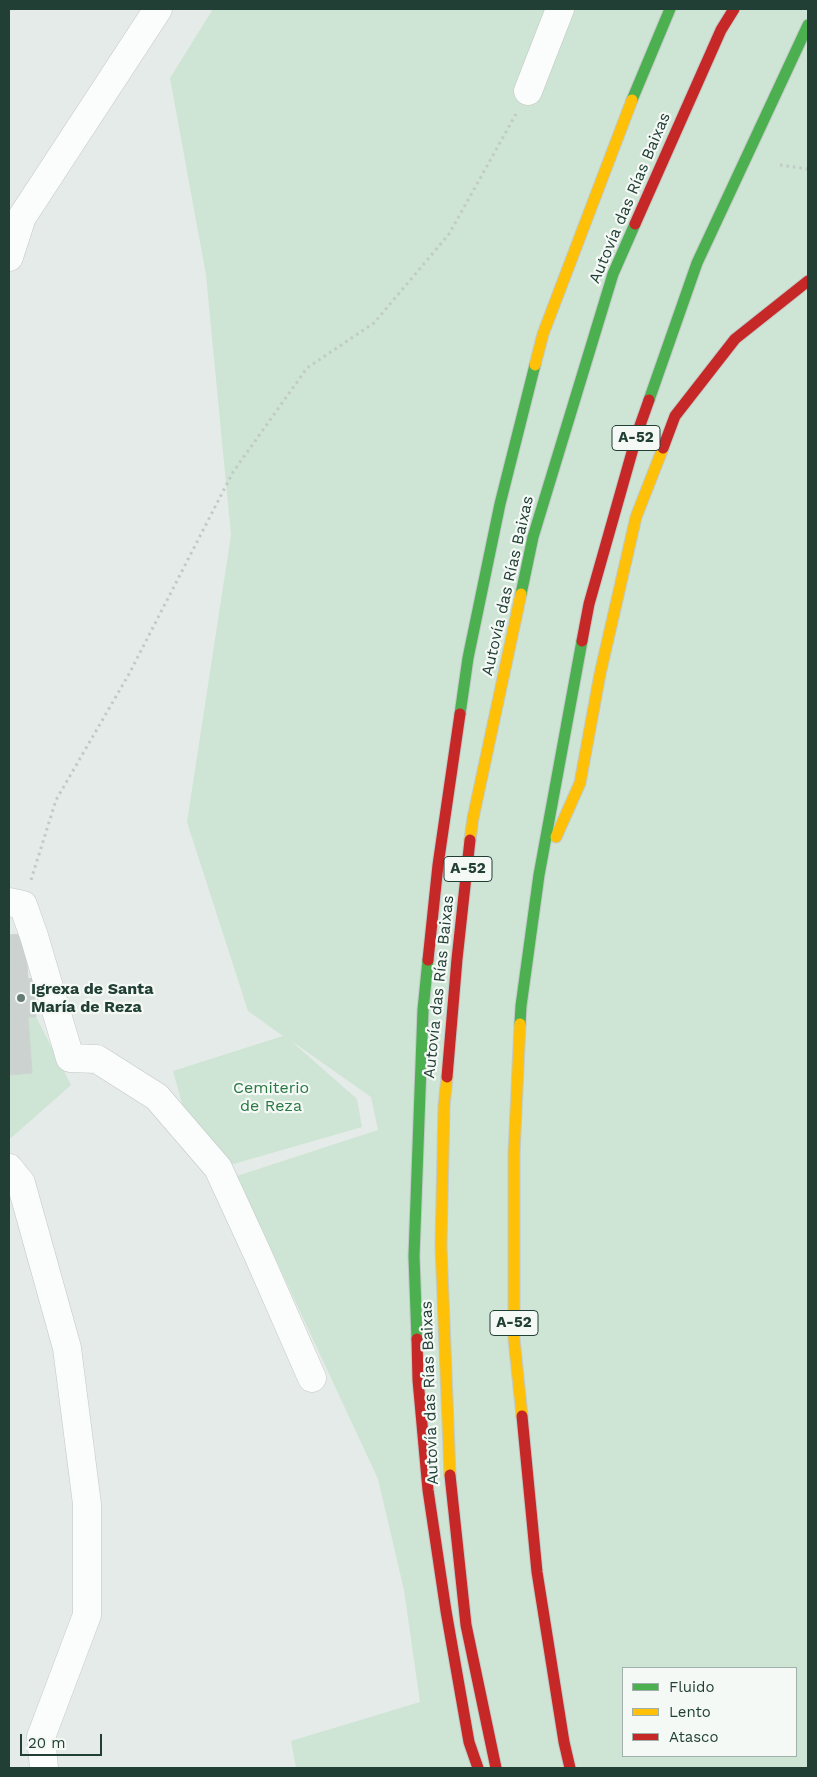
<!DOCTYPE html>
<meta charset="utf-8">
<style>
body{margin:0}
#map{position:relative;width:817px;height:1777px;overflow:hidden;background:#e5ebe8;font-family:"Work Sans",sans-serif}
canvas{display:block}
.frame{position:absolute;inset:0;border:10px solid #223f36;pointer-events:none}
.legend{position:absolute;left:622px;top:1667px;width:175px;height:90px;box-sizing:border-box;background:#f4f9f6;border:1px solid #a0afa9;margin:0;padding:6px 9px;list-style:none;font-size:15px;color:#223f36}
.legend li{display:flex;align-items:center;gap:10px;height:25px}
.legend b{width:25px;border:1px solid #a0afa9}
.scale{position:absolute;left:20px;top:1734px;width:82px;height:22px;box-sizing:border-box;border:2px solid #223f36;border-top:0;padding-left:6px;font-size:15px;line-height:18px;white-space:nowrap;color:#223f36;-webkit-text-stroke:4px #f4f9f6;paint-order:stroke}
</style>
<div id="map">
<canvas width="817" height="1777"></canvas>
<div class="frame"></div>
<ul class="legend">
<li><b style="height:6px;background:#4caf50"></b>Fluido</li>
<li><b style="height:6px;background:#ffc107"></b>Lento</li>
<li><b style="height:6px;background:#c62828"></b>Atasco</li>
</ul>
<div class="scale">20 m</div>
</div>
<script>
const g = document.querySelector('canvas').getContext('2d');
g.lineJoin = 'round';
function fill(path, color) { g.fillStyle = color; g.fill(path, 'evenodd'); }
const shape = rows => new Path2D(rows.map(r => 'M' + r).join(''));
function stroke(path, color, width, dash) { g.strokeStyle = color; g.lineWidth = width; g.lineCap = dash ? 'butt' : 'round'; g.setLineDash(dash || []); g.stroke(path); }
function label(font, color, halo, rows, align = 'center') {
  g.font = font + ' "Work Sans",sans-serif'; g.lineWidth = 4.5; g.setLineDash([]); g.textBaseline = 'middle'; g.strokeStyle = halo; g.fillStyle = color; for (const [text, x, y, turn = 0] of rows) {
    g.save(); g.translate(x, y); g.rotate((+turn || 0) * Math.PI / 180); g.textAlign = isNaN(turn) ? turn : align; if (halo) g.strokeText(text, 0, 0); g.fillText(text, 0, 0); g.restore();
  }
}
fill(shape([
 [213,9,808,9,808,1768,296,1768,291,1741,420,1702,404,1590,378,1479,237,1176,378,1130,371,1097,290,1040,357,1099,362,1127,230,1165,185,1114,173,1071,283,1036,248,1011,187,822,231,535,206,275,170,78],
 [623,1668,796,1668,796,1756,623,1756],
 [25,934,28,979,33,978,36,1017,71,1085,11,1138,9,1135,9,935]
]), '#cee4d4');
const building = shape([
 [25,934,28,979,33,978,36,1017,28,1017,32,1073,9,1075,9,935,25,934]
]);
fill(building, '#ccd2cf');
stroke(building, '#ced4d1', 1);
const street = shape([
 [528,91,560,9],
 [9,257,22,217,158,9],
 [9,902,23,905,34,936,70,1058,97,1059,157,1097,218,1168,258,1255,312,1378],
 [9,1168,21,1183,67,1348,87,1504,87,1615,41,1737,44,1768]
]);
const fast = shape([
 [632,100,670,9],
 [649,400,697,263,808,25],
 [521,594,533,537,613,274,635,224],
 [460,714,468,658,500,504,535,365],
 [520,1024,521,1006,539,875,582,641],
 [417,1339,414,1256,423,1010,428,960]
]);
const slow = shape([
 [535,365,543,334,632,100],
 [556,837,580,783,600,674,636,517,663,448],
 [470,840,473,818,521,594],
 [520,1024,514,1153,514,1339,522,1416],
 [447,1077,444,1106,441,1246,450,1475]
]);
const jam = shape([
 [635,224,721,30,734,9],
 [663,448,675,416,735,339,808,281],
 [582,641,589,604,638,431,649,400],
 [428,960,438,865,460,714],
 [447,1077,457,959,470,840],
 [417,1339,418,1380,428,1490,446,1611,469,1742,478,1768],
 [522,1416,537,1572,564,1742,570,1768],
 [450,1475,466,1625,496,1768]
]);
stroke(street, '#c2c8c5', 29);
stroke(fast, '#c1cac7', 13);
stroke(slow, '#c1cac7', 13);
stroke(jam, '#c1cac7', 13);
stroke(shape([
 [780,165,808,169],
 [31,880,56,800,129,674,233,472,307,368,374,323,449,234,516,114]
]), '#c1cbc6', 3, [2.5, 4]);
stroke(street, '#fbfcfc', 28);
stroke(fast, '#4caf50', 11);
stroke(slow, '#ffc107', 11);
stroke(jam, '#c62828', 11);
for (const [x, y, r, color] of [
 [21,998,5,"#667b74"]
]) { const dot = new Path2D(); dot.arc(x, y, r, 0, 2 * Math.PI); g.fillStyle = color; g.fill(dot); stroke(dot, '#f4f9f6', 2); }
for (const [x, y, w] of [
 [636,438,48],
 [468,869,48],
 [514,1323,48]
]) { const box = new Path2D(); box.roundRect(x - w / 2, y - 12.5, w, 25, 4); g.fillStyle = '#f4f9f6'; g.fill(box); stroke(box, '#223f36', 1); }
label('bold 15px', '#223f36', null, [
 ["A-52",636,438],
 ["A-52",468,869],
 ["A-52",514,1323]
]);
label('16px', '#223f36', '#f4f9f6', [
 ["Autovía das Rías Baixas",630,198,-67],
 ["Autovía das Rías Baixas",508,586,-77],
 ["Autovía das Rías Baixas",439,987,-84],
 ["Autovía das Rías Baixas",430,1393,-92]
]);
label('bold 16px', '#223f36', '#f4f9f6', [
 ["Igrexa de Santa",31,989],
 ["María de Reza",31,1007]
], 'left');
label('16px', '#2a7844', '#f4f9f6', [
 ["Cemiterio",271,1088],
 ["de Reza",271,1106]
]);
</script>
